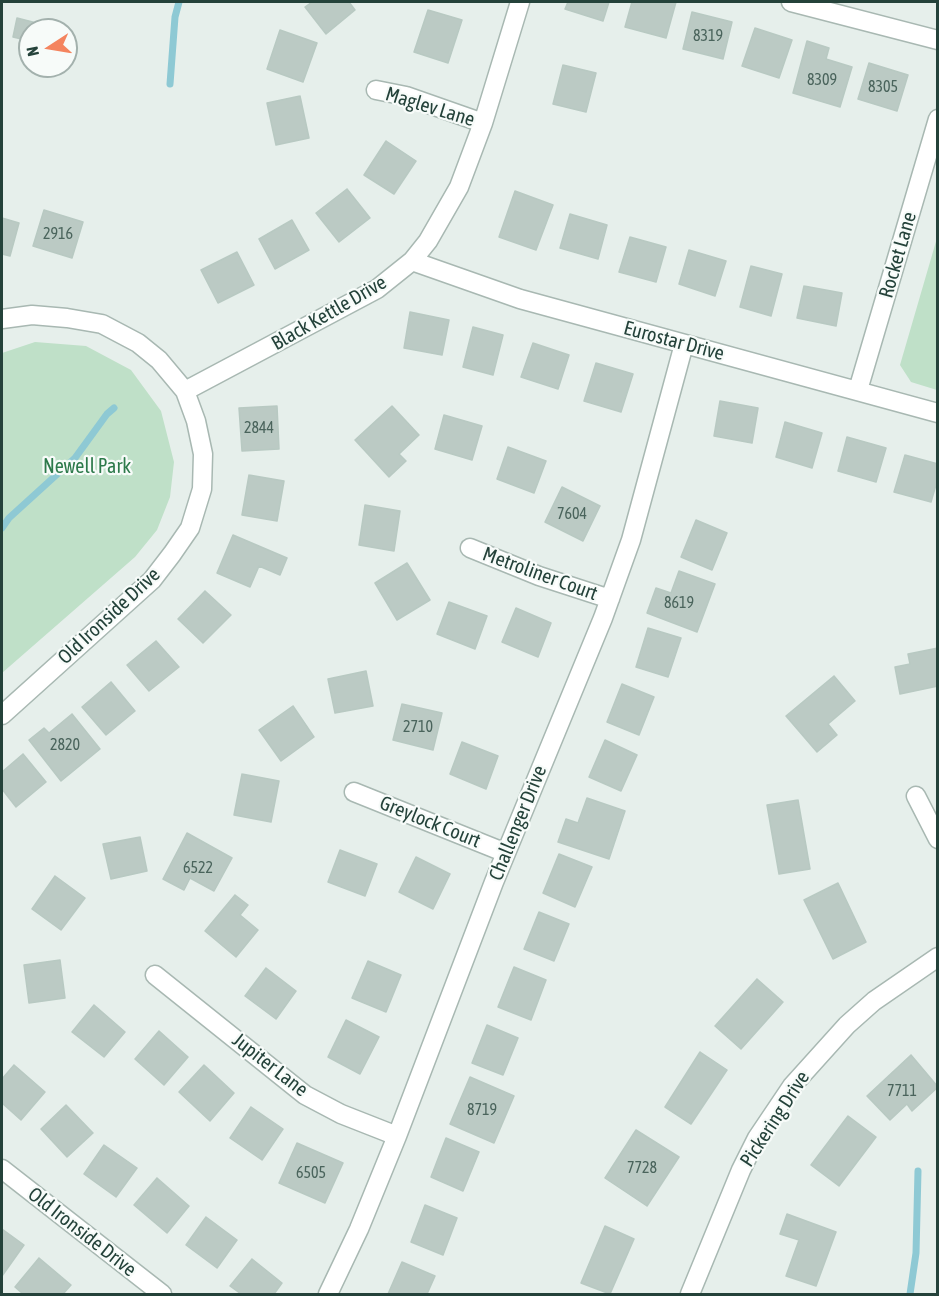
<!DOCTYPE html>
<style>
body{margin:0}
#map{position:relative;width:939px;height:1296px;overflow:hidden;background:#e6efeb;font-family:"Asap Condensed",sans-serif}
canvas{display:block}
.frame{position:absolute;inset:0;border:3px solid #24423a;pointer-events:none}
.north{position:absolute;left:18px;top:18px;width:60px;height:60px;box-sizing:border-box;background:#f7fbf9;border:2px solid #a3b1ad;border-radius:50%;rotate:258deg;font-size:16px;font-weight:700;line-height:24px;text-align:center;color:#24423a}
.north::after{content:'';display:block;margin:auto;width:21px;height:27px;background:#f4845f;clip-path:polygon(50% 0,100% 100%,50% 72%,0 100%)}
</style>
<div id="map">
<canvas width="939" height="1296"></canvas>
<div class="frame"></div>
<div class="north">N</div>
</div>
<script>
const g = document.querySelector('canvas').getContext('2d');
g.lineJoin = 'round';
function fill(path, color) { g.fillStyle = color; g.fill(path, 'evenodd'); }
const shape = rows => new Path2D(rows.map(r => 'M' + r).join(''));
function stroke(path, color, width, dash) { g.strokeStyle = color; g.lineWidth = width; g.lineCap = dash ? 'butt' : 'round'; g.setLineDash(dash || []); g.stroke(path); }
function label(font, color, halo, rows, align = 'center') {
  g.font = font + ' "Asap Condensed",sans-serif'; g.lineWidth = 4.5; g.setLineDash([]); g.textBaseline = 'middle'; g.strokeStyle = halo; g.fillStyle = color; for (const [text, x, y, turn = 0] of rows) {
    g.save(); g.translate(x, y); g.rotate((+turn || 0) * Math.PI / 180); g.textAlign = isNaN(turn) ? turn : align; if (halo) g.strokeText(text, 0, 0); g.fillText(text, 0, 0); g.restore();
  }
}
fill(shape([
 [937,238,937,390,911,382,900,365],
 [35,342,86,346,131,370,161,411,174,462,170,497,157,530,135,557,2,673,2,353]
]), '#bfe0c8');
stroke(shape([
 [170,84,175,17,179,2],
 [2,528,9,518,75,458,107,414,114,408],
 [910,1294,916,1253,918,1171]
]), '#8ec9d4', 7);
const building = shape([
 [312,2,349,2,355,10,326,34,305,7,312,2],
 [568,2,609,2,603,21,565,9,568,2],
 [632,2,676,2,666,38,625,27,632,2],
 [428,10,462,20,448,63,414,52,428,10],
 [692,12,732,22,723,59,683,49,692,12],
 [17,18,60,29,60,30,30,30,30,41,13,37,17,18],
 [755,28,792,40,779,78,742,66,755,28],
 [280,30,317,43,303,82,267,69,280,30],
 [807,41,829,48,826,59,852,67,840,107,793,93,807,41],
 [869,63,908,75,897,111,858,99,869,63],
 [563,65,596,73,586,112,553,104,563,65],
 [300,96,309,138,276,145,267,103,300,96],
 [386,141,416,161,394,194,364,175,386,141],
 [347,189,370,218,339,242,316,213,347,189],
 [515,191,553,205,536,250,499,237,515,191],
 [44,210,83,222,72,258,33,246,44,210],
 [570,214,607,225,598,259,560,248,570,214],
 [2,218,19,223,10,256,2,254,2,218],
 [292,220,309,250,275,269,259,239,292,220],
 [630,237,666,247,656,282,619,272,630,237],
 [689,250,726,261,715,296,679,284,689,250],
 [237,252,254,285,218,303,201,270,237,252],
 [751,266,782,274,771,316,740,307,751,266],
 [804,286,842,293,836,326,797,318,804,286],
 [410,312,449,320,442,355,404,348,410,312],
 [473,327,503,335,493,375,463,367,473,327],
 [533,343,569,355,558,389,521,377,533,343],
 [596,363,633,374,621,412,584,401,596,363],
 [720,401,758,408,752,443,714,436,720,401],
 [277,406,279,449,242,451,239,408,277,406],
 [392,406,419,435,399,454,406,461,389,477,355,440,392,406],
 [444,415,482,426,472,460,435,449,444,415],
 [785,422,822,433,812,468,776,457,785,422],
 [847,437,886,448,876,482,838,471,847,437],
 [508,447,546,461,534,493,497,479,508,447],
 [905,455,938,464,938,478,931,502,894,492,905,455],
 [249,475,284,481,277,521,242,515,249,475],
 [562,487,600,506,583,541,545,522,562,487],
 [365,505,400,511,394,551,359,545,365,505],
 [696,520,727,533,712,570,681,557,696,520],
 [233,535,287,558,280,575,259,566,250,587,217,573,233,535],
 [407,563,430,600,397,620,375,583,407,563],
 [679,571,715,584,697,632,647,613,656,588,671,593,679,571],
 [205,591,231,615,203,643,178,619,205,591],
 [449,602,487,616,475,649,437,634,449,602],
 [516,608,551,623,538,657,502,642,516,608],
 [648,628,681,638,668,677,636,667,648,628],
 [156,641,179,667,149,691,127,665,156,641],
 [938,648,938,686,900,694,895,667,910,664,908,654,938,648],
 [366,671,373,706,335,713,328,679,366,671],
 [834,676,855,701,828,724,837,735,817,752,786,716,834,676],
 [111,682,135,711,106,735,82,707,111,682],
 [622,684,654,697,639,735,607,722,622,684],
 [402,704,442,713,433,750,393,740,402,704],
 [293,706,314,737,281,761,259,730,293,706],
 [72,714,100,749,61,781,29,740,44,728,49,733,72,714],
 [605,740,637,755,621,791,589,777,605,740],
 [462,742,498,756,486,789,450,774,462,742],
 [23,754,46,782,16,807,2,789,2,772,23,754],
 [242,774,279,781,271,822,234,815,242,774],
 [587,798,625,811,609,859,558,842,566,819,578,823,587,798],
 [798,800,810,869,779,874,767,805,798,800],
 [187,833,232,858,214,891,190,878,184,890,163,879,187,833],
 [140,837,147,871,111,879,103,844,140,837],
 [340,850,377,864,365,896,328,882,340,850],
 [559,854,592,867,575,907,543,893,559,854],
 [416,857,450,874,433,909,399,892,416,857],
 [55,876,85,898,61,930,32,909,55,876],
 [838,883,866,942,833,959,804,900,838,883],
 [235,895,248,905,240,915,258,930,236,957,205,931,235,895],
 [539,912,569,924,554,961,524,949,539,912],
 [60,960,65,998,29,1003,24,965,60,960],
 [368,961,401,975,386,1012,352,998,368,961],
 [514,967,546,980,531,1020,498,1007,514,967],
 [266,968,296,991,276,1019,245,996,266,968],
 [757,979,783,1002,741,1049,715,1026,757,979],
 [94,1005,125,1032,104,1057,72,1032,94,1005],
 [346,1020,379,1037,360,1074,328,1057,346,1020],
 [487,1025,518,1038,503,1075,472,1063,487,1025],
 [159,1031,188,1057,164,1085,135,1059,159,1031],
 [700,1052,727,1070,691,1124,665,1107,700,1052],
 [911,1055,938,1087,912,1111,907,1104,890,1120,867,1096,911,1055],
 [14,1065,45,1092,21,1120,2,1103,2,1079,14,1065],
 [204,1065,234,1093,210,1121,179,1092,204,1065],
 [470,1077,514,1096,494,1143,450,1124,470,1077],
 [66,1105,93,1133,67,1157,41,1129,66,1105],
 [251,1107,283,1129,262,1160,230,1138,251,1107],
 [848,1116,876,1137,839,1186,811,1165,848,1116],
 [636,1130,679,1157,647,1206,605,1178,636,1130],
 [446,1138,479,1152,463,1191,431,1177,446,1138],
 [297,1143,343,1163,325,1203,279,1183,297,1143],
 [104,1145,137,1168,116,1197,84,1174,104,1145],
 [157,1178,189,1206,167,1233,134,1205,157,1178],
 [425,1205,457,1218,443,1255,411,1242,425,1205],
 [787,1214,836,1232,816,1286,786,1276,799,1240,780,1234,787,1214],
 [206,1217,237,1240,217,1268,186,1245,206,1217],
 [605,1226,634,1239,610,1294,581,1283,605,1226],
 [2,1229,24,1245,2,1276,2,1229],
 [39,1258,71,1285,63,1294,23,1294,15,1287,39,1258],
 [252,1259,282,1283,274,1294,241,1294,230,1286,252,1259],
 [402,1262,435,1276,427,1294,388,1294,402,1262]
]);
fill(building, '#bbcac4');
stroke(building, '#b8c9c2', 1.5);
const minor = shape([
 [791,2,938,40],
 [376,90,406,96,483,123],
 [412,261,520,299,938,413],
 [2,319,32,315,67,318,102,324,138,343,159,360,185,391,196,421,203,454,202,489,190,528,172,554,152,580,2,715],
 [858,390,938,119],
 [185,391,377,289,412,261,428,241,459,187,483,123,520,2],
 [470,548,539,576,610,599],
 [354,792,506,853],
 [916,796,938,839],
 [155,975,305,1095,341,1114,397,1136],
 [2,1169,162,1294],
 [328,1294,359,1229,397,1136,494,882,603,618,631,540,684,344],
 [690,1294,741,1170,757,1138,792,1086,847,1025,874,1001,938,957]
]);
stroke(minor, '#a8b8b2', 21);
stroke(minor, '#fff', 18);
label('16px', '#4a645c', null, [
 ["8319",708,36],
 ["8309",822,80],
 ["8305",883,87],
 ["2916",58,234],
 ["2844",259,428],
 ["7604",572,514],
 ["8619",679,603],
 ["2710",418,727],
 ["2820",65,745],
 ["6522",198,868],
 ["7711",902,1091],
 ["8719",482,1110],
 ["7728",642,1168],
 ["6505",311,1173]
]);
label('20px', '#24423a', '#f7fbf9', [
 ["Maglev Lane",430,107,17],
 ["Rocket Lane",898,255,-74],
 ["Black Kettle Drive",329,313,-30],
 ["Eurostar Drive",674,341,15],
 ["Metroliner Court",540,574,20],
 ["Old Ironside Drive",109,616,-43],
 ["Greylock Court",430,822,22],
 ["Challenger Drive",518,823,-68],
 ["Jupiter Lane",270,1065,38],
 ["Pickering Drive",775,1119,-57],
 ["Old Ironside Drive",82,1232,38]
]);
label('20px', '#2d7a4b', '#f7fbf9', [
 ["Newell Park",87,467]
]);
</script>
